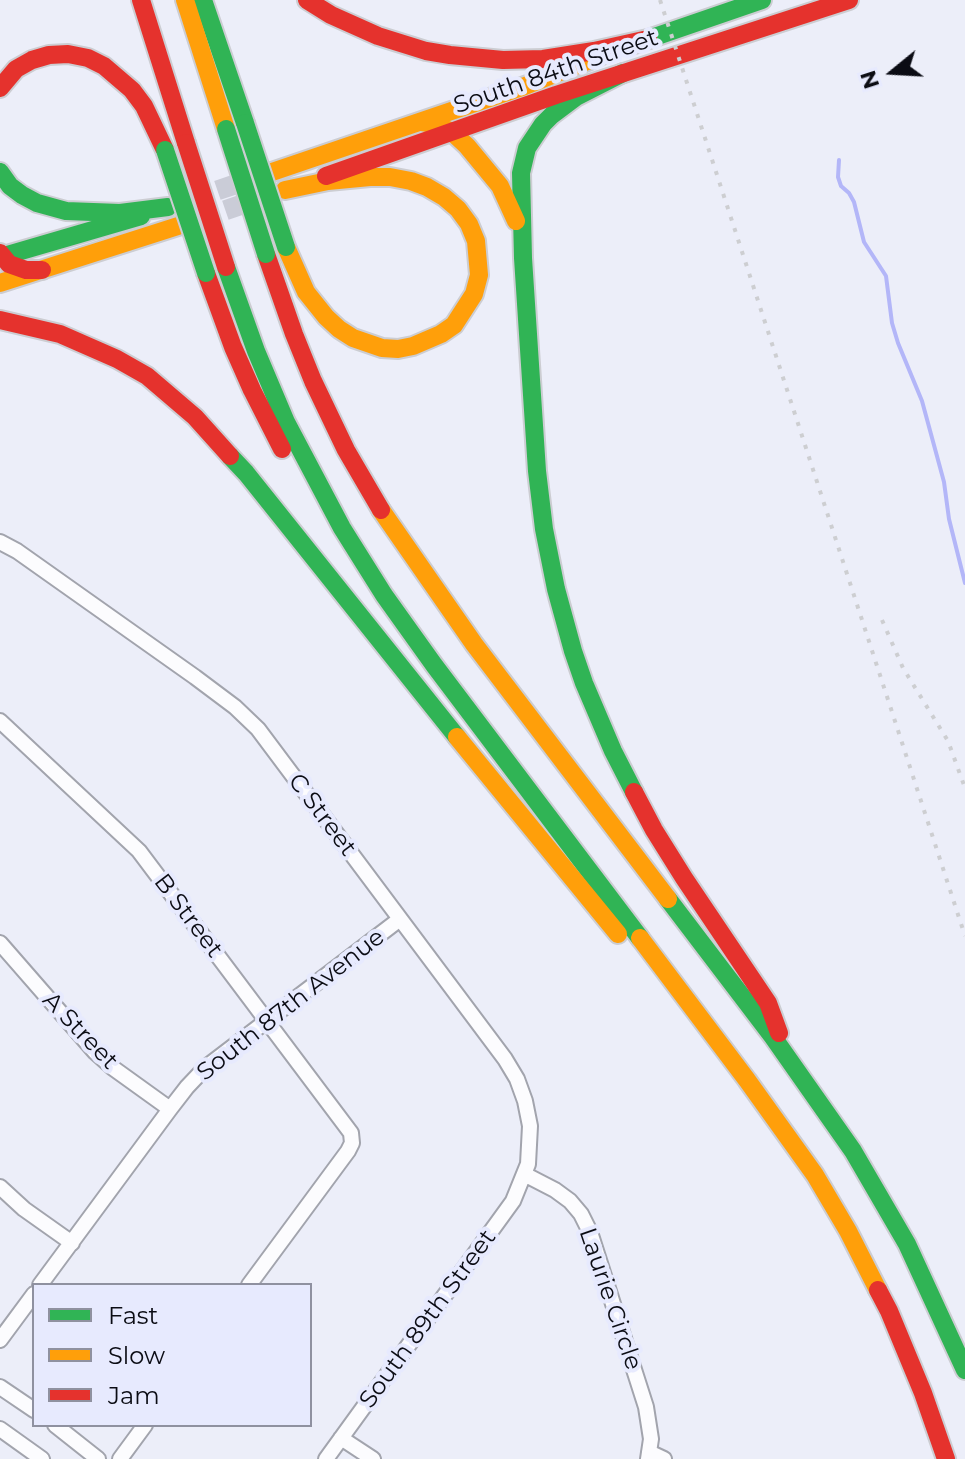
<!DOCTYPE html>
<style>
body{margin:0}
#map{position:relative;width:965px;height:1459px;overflow:hidden;background:#eceef9;font-family:Montserrat,sans-serif}
canvas{display:block}
.legend{position:absolute;left:32px;top:1283px;width:280px;height:144px;box-sizing:border-box;background:#e7eafe;border:2px solid #8f91a0;margin:0;padding:10px 14px;list-style:none;font-size:24px;color:#0b0c14}
.legend li{display:flex;align-items:center;gap:16px;height:40px}
.legend b{width:40px;border:2px solid #8f91a0}
.north{position:absolute;left:853px;top:32px;width:80px;height:80px;-webkit-text-stroke:6px #e7eafe;paint-order:stroke;rotate:252deg;font-size:22px;font-weight:700;line-height:32px;text-align:center;color:#0b0c14}
.north::after{content:'';display:block;margin:auto;width:28px;height:36px;background:#0b0c14;clip-path:polygon(50% 0,100% 100%,50% 72%,0 100%)}
</style>
<div id="map">
<canvas width="965" height="1459"></canvas>
<ul class="legend">
<li><b style="height:10px;background:#30b455"></b>Fast</li>
<li><b style="height:10px;background:#ff9f0a"></b>Slow</li>
<li><b style="height:10px;background:#e5322d"></b>Jam</li>
</ul>
<div class="north">N</div>
</div>
<script>
const g = document.querySelector('canvas').getContext('2d');
g.lineJoin = 'round';
const shape = rows => new Path2D(rows.map(r => 'M' + r).join(''));
function stroke(path, color, width, dash) { g.strokeStyle = color; g.lineWidth = width; g.lineCap = dash ? 'butt' : 'round'; g.setLineDash(dash || []); g.stroke(path); }
function label(font, color, halo, rows, align = 'center') {
  g.font = font + ' Montserrat,sans-serif'; g.lineWidth = 8; g.setLineDash([]); g.textBaseline = 'middle'; g.strokeStyle = halo; g.fillStyle = color; for (const [text, x, y, turn = 0] of rows) {
    g.save(); g.translate(x, y); g.rotate((+turn || 0) * Math.PI / 180); g.textAlign = isNaN(turn) ? turn : align; if (halo) g.strokeText(text, 0, 0); g.fillText(text, 0, 0); g.restore();
  }
}
stroke(shape([
 [839,160,838,177,841,186,849,193,854,202,864,242,886,276,892,323,898,343,922,401,944,482,949,519,965,583]
]), '#b3b6f8', 4);
stroke(shape([
 [189,200,257,177],
 [197,220,261,198]
]), '#caccd7', 20, [20, 10]);
const street = shape([
 [0,542,17,551,195,677,235,707,258,729,505,1059,517,1079,525,1101,530,1126,528,1164,513,1201,326,1459],
 [0,721,139,851,351,1133,352,1143,348,1151,249,1285],
 [0,943,95,1052,113,1068,170,1109],
 [524,1174,555,1190,570,1201,581,1214,590,1232,646,1407,651,1439,648,1459],
 [0,1187,24,1209,72,1243],
 [40,1285,170,1109,187,1087,205,1068,400,919],
 [0,1340,34,1294],
 [0,1387,34,1410],
 [55,1425,98,1459],
 [0,1429,42,1459],
 [341,1438,373,1459],
 [649,1452,664,1459],
 [120,1459,145,1425]
]);
const fast = shape([
 [203,0,245,123],
 [634,44,762,0],
 [623,73,576,97,552,115,543,124,527,148,521,173,523,258,537,471,544,529,556,589,573,651,584,683,613,751,634,792],
 [0,172,10,186,22,195,37,203,66,211,120,213,168,207],
 [0,257,141,216],
 [226,267,256,351,286,422,342,528,384,595,434,665,640,938],
 [230,456,246,473,457,737],
 [668,899,773,1037,853,1151,907,1244,965,1370]
]);
const slow = shape([
 [185,0,226,129],
 [422,122,434,124,452,132,467,146,500,186,516,221],
 [272,172,525,86,600,56],
 [285,190,328,181,370,177,390,177,411,181,427,187,444,197,458,209,469,224,476,241,479,275,474,294,454,325,441,334,413,346,398,349,382,348,353,338,339,329,326,317,306,292,286,247],
 [0,283,178,226],
 [381,510,474,644,668,899],
 [457,737,618,934],
 [640,938,747,1080,815,1175,848,1231,878,1290]
]);
const jam = shape([
 [141,0,186,143],
 [307,0,331,15,378,36,426,51,450,55,503,60,543,59,594,51,648,39],
 [0,88,16,69,32,60,49,55,68,54,88,58,104,66,132,90,144,106,165,150],
 [326,176,556,95,849,0],
 [0,253,9,264,26,270,42,270],
 [266,254,294,334,313,381,346,450,381,510],
 [206,273,233,347,252,390,282,449],
 [0,320,60,334,117,359,147,376,195,417,230,456],
 [634,792,654,830,684,878,768,1003,779,1033],
 [878,1290,889,1311,923,1393,946,1459]
]);
stroke(street, '#a2a4ad', 18);
stroke(fast, '#cccdd2', 22);
stroke(slow, '#cccdd2', 22);
stroke(jam, '#cccdd2', 22);
stroke(street, '#fcfcfe', 14);
stroke(fast, '#30b455', 18);
stroke(slow, '#ff9f0a', 18);
stroke(jam, '#e5322d', 18);
stroke(shape([
 [660,0,965,936],
 [882,620,903,668,948,741,965,788]
]), '#cdced1', 4, [4, 8]);
const fastBridge = shape([
 [245,123,286,247],
 [226,129,266,254],
 [165,150,206,273]
]);
const jamBridge = shape([
 [186,143,226,267]
]);
stroke(fastBridge, '#cccdd2', 22, []);
stroke(jamBridge, '#cccdd2', 22, []);
stroke(fastBridge, '#30b455', 18);
stroke(jamBridge, '#e5322d', 18);
label('24px', '#0b0c14', '#e7eafe', [
 ["South 84th Street",556,72,-19],
 ["C Street",322,815,53],
 ["B Street",188,916,53],
 ["South 87th Avenue",291,1005,-38],
 ["A Street",80,1031,46],
 ["Laurie Circle",610,1299,71],
 ["South 89th Street",428,1319,-54]
]);
</script>
